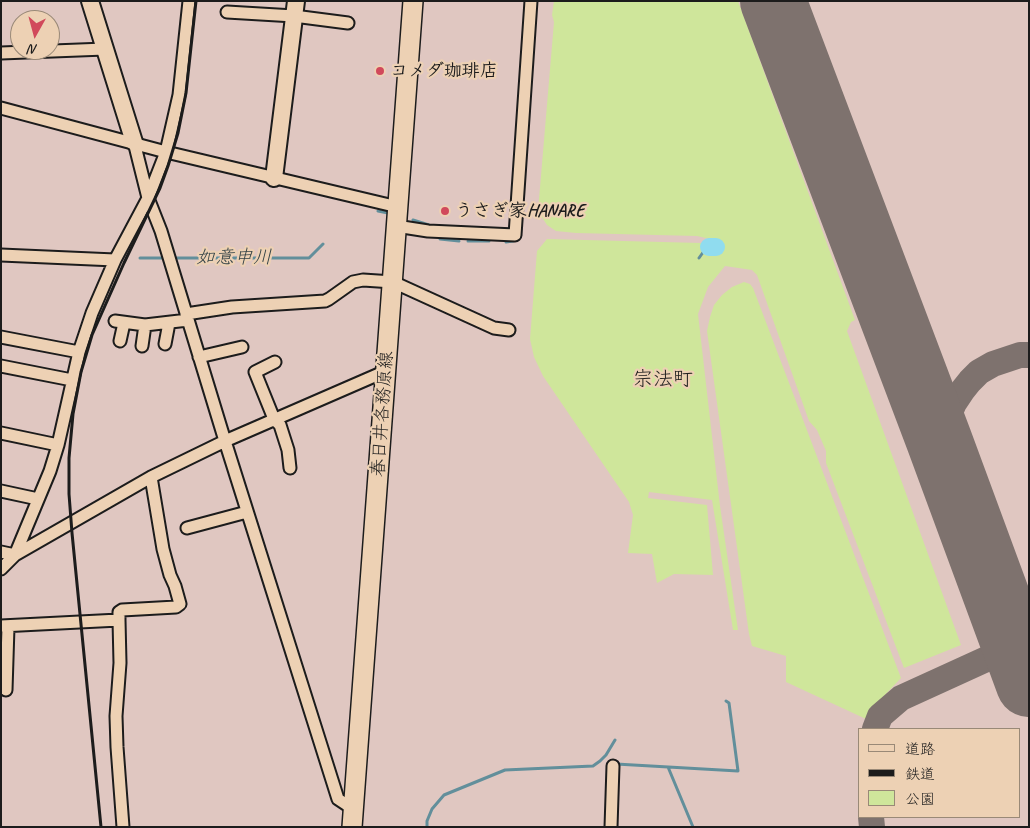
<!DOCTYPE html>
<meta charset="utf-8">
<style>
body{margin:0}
#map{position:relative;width:1030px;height:828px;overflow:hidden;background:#e0c7c1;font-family:Caveat,"Klee One",sans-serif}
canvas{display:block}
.frame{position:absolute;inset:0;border:2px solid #1c1c1c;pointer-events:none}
.legend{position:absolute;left:858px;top:728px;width:162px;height:90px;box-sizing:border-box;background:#edd1b4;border:1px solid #998977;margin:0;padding:6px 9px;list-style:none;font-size:15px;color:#1c1c1c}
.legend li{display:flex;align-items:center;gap:10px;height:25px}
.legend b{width:25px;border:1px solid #998977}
.north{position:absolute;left:10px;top:10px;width:50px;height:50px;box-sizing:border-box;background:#edd1b4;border:1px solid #998977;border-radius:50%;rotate:187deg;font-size:14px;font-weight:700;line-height:20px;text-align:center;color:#1c1c1c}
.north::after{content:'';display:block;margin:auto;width:18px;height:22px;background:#d1495b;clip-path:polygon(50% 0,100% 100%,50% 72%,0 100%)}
</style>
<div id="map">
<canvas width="1030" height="828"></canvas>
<div class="frame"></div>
<ul class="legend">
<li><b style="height:6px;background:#edd1b4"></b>道路</li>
<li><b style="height:6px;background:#1c1c1c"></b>鉄道</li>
<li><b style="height:14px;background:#cfe69b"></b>公園</li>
</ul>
<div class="north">N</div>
</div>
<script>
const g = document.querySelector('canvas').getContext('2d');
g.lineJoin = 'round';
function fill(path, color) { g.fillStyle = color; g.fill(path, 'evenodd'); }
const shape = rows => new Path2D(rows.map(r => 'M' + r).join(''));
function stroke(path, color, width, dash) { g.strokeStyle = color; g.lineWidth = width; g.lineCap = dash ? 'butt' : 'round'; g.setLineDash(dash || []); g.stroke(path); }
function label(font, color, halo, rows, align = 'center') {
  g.font = font + ' Caveat,"Klee One",sans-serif'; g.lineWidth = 4.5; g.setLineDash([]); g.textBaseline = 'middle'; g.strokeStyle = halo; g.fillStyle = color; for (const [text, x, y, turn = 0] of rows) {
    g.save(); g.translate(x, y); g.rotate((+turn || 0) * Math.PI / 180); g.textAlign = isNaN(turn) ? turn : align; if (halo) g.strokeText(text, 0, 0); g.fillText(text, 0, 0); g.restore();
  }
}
fill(shape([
 [554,1,738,1,855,320,851,322,847,331,961,645,904,668,826,463,826,451,817,430,809,421,757,275,752,270,725,266,708,287,698,314,720,506,738,630,733,630,712,500,649,492,648,498,707,505,713,575,674,574,657,583,652,554,628,553,633,515,629,502,543,376,534,357,530,339,537,251,547,239,701,243,708,245,710,239,697,236,576,233,556,231,547,225,538,211,554,22,552,15],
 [744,282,750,284,753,288,901,678,881,699,866,719,786,682,786,656,752,646,749,634,707,331,710,317,714,305,722,295,732,287]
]), '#cfe69b');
stroke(shape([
 [378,211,388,213],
 [413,220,429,225],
 [440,239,459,241],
 [468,241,489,241],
 [506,242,513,241],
 [140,258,167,258],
 [173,258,309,258,323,244],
 [699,258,704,251,709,247],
 [616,764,738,771,729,703,726,701],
 [668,767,693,827],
 [427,827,427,821,432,809,444,795,505,770,593,766,600,761,606,755,615,740]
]), '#628f9b', 3);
stroke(shape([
 [709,247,716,247]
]), '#90dcef', 18);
stroke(shape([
 [939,440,943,428,954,403,962,391,970,381,979,372,993,364,1020,355,1029,355],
 [875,729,880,716,901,698,1015,646],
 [871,817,872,827]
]), '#7e726e', 26);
stroke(shape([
 [773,1,939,440,1029,684]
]), '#7e726e', 66);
const street = shape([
 [227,12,294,16,348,23],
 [1,53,105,49],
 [1,108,166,152,398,207],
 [134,142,148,198,161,231,225,441,338,799,353,809],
 [396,226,428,231,515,235,531,1],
 [1,255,115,260],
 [186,314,232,307,325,301,329,299,353,282,363,280,393,282,494,328,509,330],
 [115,321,145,325,188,320],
 [1,337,79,352],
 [120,341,124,323],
 [165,344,169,323],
 [142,346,145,325],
 [199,357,242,347],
 [275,362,255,372,274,419,280,425,288,450,290,468],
 [1,366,72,380],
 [1,433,58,445],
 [1,491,38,499],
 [187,528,247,512],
 [1,552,15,555,151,477,225,441,386,371],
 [1,569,15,555,50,471,58,445,79,352,92,313,115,260,148,198,166,152,179,95,189,1],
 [119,620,120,663,116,716,117,747,123,827],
 [1,626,119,620,119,612,122,610,176,607,180,604,175,586,170,575,163,549,151,477],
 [6,690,8,627],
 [611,827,613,766]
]);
const secondary = shape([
 [90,1,134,142],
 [274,178,296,1]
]);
const primary = shape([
 [352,827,413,1]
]);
stroke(street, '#1c1c1c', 15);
stroke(secondary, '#1c1c1c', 20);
stroke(primary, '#1c1c1c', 22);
stroke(street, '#edd1b4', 11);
stroke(secondary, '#edd1b4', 16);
stroke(primary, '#edd1b4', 19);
stroke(shape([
 [101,827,72,533,69,494,69,458,73,414,81,372,92,335,124,263,160,188,168,166,178,133,186,93,196,1]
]), '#1c1c1c', 3);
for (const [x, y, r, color] of [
 [380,71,5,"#d1495b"],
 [445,211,5,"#d1495b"]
]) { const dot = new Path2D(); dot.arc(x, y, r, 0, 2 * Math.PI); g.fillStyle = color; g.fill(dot); stroke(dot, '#edd1b4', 2); }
label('bold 18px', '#1c1c1c', '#edd1b4', [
 ["コメダ珈琲店",390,71],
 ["うさぎ家HANARE",455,211]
], 'left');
label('18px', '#1c1c1c', '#edd1b4', [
 ["春日井各務原線",383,414,-86]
]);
label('italic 19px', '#334246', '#edd1b4', [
 ["如意申川",234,258]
]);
label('20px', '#1c1c1c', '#edd1b4', [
 ["宗法町",663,380]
]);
</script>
